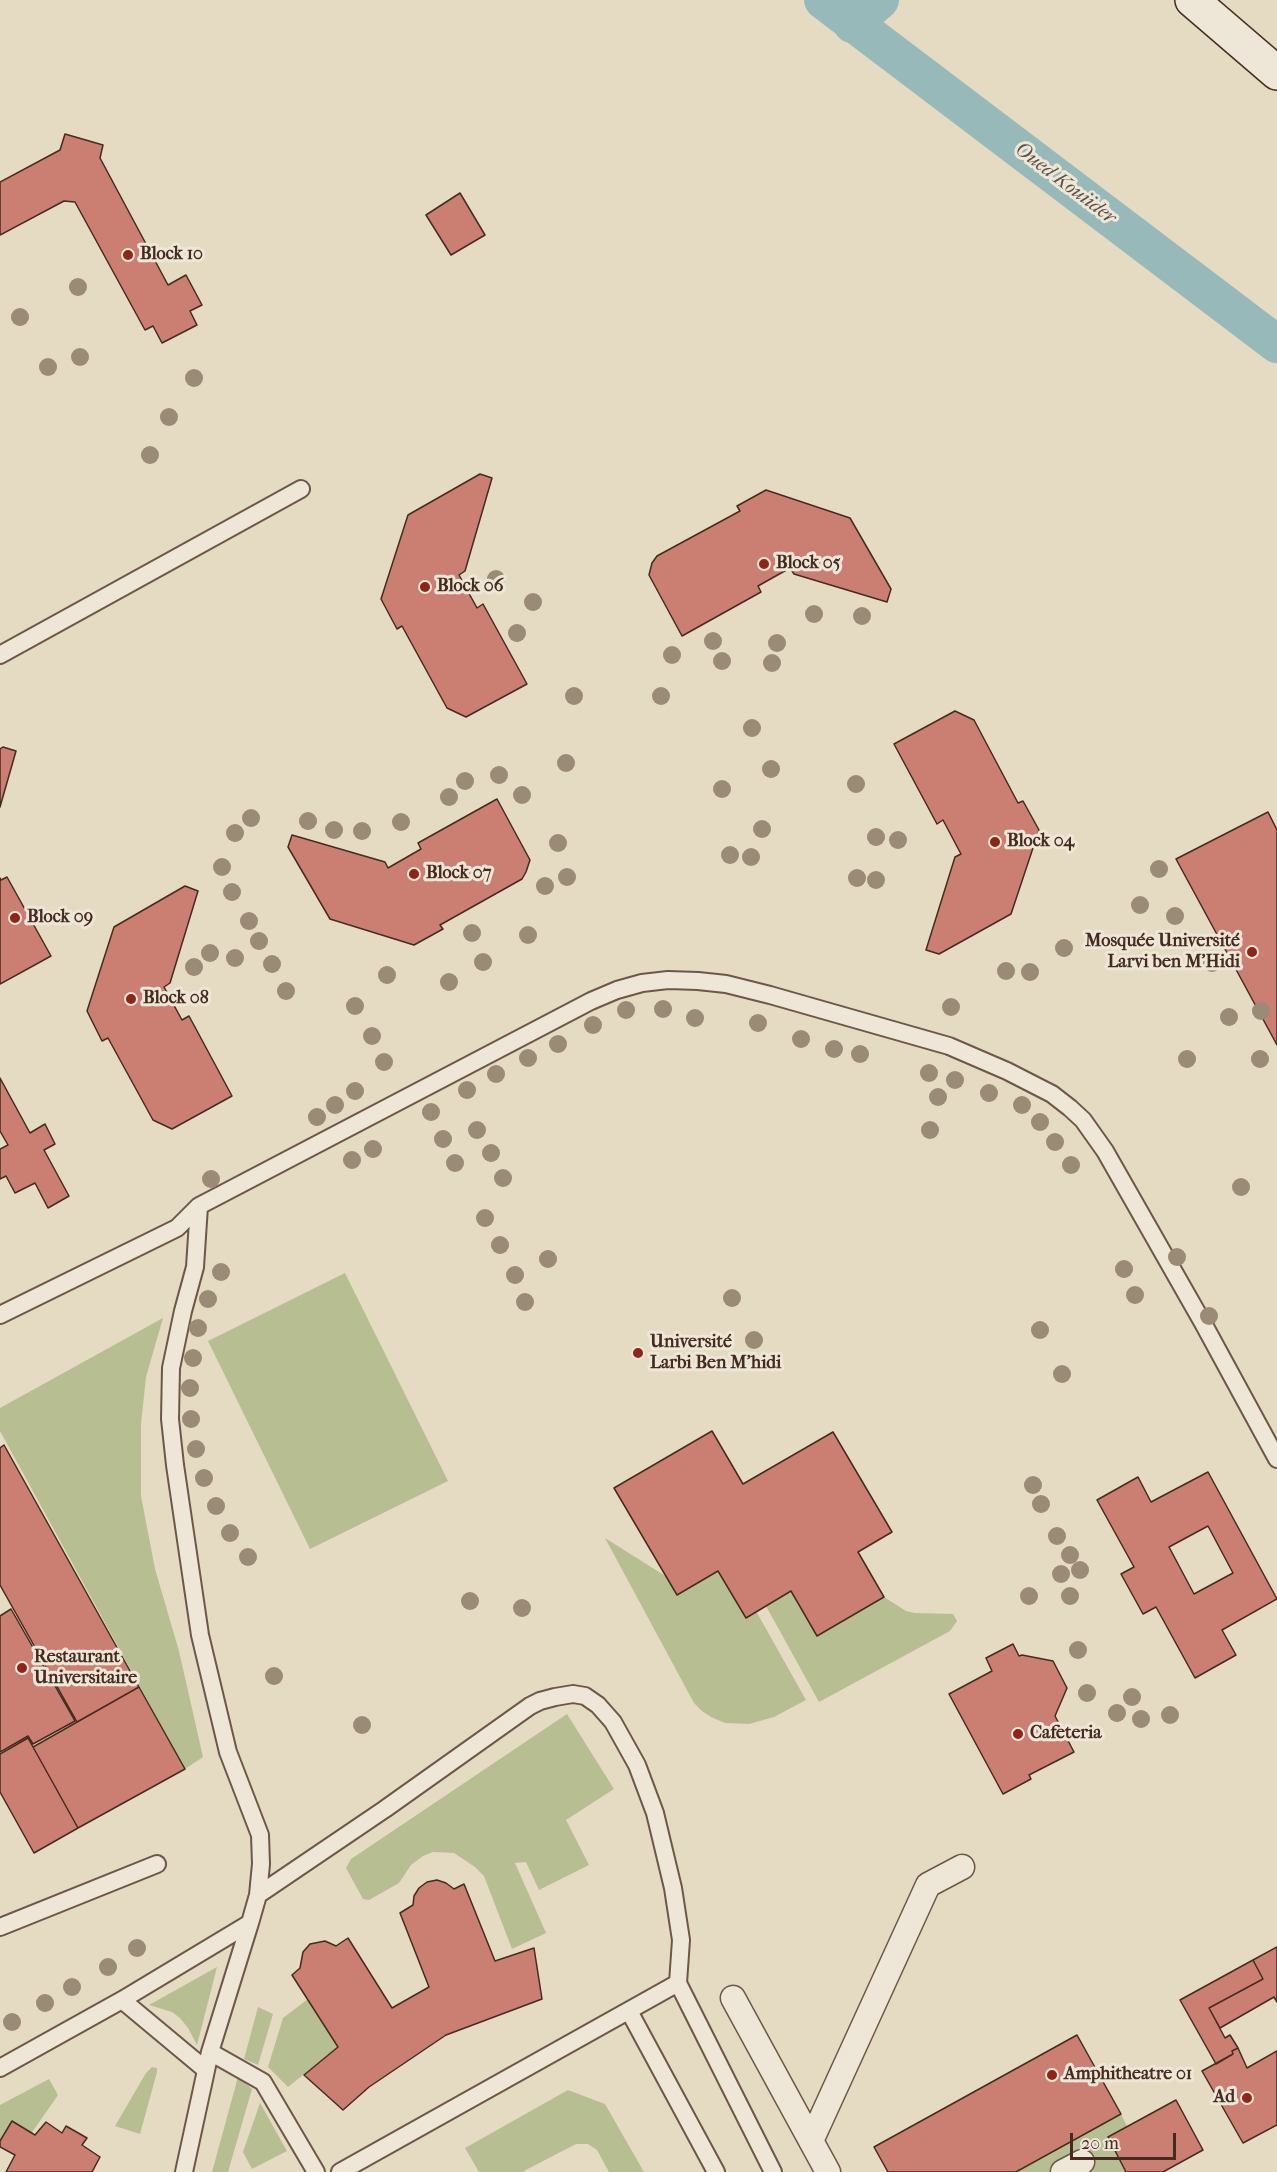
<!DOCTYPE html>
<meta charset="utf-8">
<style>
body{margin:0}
#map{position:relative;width:1277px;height:2172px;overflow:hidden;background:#e5dac2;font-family:"IM FELL French Canon",serif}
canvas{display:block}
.scale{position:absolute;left:1070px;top:2133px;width:106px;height:27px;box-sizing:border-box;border:3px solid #462b20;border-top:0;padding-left:8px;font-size:18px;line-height:21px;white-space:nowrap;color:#462b20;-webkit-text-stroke:4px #eee7d7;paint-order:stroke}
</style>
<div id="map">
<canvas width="1277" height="2172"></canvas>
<div class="scale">20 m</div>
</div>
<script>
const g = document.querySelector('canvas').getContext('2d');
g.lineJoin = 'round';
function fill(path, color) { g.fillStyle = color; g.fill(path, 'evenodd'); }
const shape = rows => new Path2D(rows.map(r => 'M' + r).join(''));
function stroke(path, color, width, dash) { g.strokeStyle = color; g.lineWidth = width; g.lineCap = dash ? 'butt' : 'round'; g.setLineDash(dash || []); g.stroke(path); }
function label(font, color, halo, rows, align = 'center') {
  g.font = font + ' "IM FELL French Canon",serif'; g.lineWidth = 6; g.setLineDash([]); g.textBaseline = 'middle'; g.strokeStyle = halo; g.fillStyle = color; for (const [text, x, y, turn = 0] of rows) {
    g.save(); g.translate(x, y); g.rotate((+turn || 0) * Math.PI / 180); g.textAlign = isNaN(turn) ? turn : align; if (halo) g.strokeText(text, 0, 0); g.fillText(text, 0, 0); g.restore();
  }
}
fill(shape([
 [345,1273,448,1481,310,1549,208,1341],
 [163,1318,146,1377,141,1424,141,1496,155,1569,179,1651,203,1757,185,1769,0,1431,0,1408],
 [605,1538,667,1577,677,1595,718,1571,756,1611,806,1700,774,1717,749,1724,725,1723,711,1717,702,1711,694,1703],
 [791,1591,818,1636,884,1597,906,1611,915,1613,953,1614,957,1621,950,1631,819,1702,766,1606],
 [567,1714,614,1789,566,1820,589,1865,539,1890,526,1862,515,1863,546,1933,512,1949,484,1876,475,1867,454,1853,433,1852,423,1856,411,1865,399,1883,369,1900,363,1899,346,1868,351,1859],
 [217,1967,197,2045,188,2028,180,2018,172,2012,149,2005],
 [308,1999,338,2047,288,2087,268,2067,283,2018],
 [258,2007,273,2014,258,2065,244,2059],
 [152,2067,157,2068,157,2072,140,2134,115,2126,146,2073],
 [238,2077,252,2089,228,2172,212,2172],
 [49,2079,58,2095,17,2154,0,2143,0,2105],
 [568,2090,605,2104,644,2172,609,2172,597,2150,588,2144,576,2144,522,2172,479,2172,465,2148],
 [260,2103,287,2151,252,2169,243,2152],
 [1121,2114,1127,2126,1108,2138,1126,2172,1016,2172]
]), '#b7bf92');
stroke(shape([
 [823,0,1277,344],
 [852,24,880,0]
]), '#98b9ba', 38);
const building = shape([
 [65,134,103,145,100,158,168,285,186,275,202,305,190,311,197,325,162,343,153,326,145,330,75,202,64,201,0,235,0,182,60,150,65,134],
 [460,193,485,235,451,255,426,215,460,193],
 [480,474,492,478,465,571,459,575,477,608,483,604,527,684,466,717,447,708,402,626,397,629,381,599,408,515,480,474],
 [766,490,850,518,891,589,887,602,794,574,790,568,758,586,761,592,682,636,649,575,652,563,657,556,740,511,737,506,766,490],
 [955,711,974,720,1018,803,1023,801,1039,830,1011,914,939,954,926,950,955,857,961,854,943,820,937,824,894,744,955,711],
 [3,747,16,751,0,807,0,749,3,747],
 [497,799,530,860,526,872,522,879,440,925,443,929,414,945,330,919,288,847,292,835,385,862,388,868,421,849,418,843,497,799],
 [1268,812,1277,830,1277,1045,1176,859,1268,812],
 [7,877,51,956,0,984,0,878,1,880,7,877],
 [185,886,198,891,170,983,164,987,182,1020,189,1016,232,1096,172,1129,153,1120,108,1038,102,1041,87,1011,114,927,185,886],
 [0,1078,30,1133,45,1124,55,1144,44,1150,69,1196,48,1208,35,1183,15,1193,6,1176,0,1179,0,1149,8,1145,0,1131,0,1078],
 [712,1431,743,1484,833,1432,892,1532,858,1552,884,1597,817,1636,791,1591,746,1618,718,1571,677,1595,614,1488,712,1431],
 [4,1445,139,1687,77,1722,0,1585,0,1448,4,1445],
 [1208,1472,1277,1599,1222,1630,1236,1655,1195,1678,1156,1607,1143,1614,1121,1574,1134,1567,1097,1500,1138,1477,1151,1502,1208,1472],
 [1208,1526,1233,1573,1194,1594,1169,1547,1208,1526],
 [11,1609,75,1721,33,1744,28,1736,0,1752,0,1616,11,1609],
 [1013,1644,1019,1656,1022,1655,1053,1661,1067,1688,1055,1716,1074,1752,1029,1775,1031,1779,1003,1794,949,1694,992,1671,986,1658,1013,1644],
 [139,1687,185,1769,78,1828,33,1747,139,1687],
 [28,1738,78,1828,34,1853,0,1792,0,1754,28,1738],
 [437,1880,446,1883,454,1889,464,1884,495,1961,534,1948,542,1999,446,2035,369,2087,343,2110,304,2075,338,2047,292,1975,300,1968,303,1952,310,1944,325,1941,336,1946,348,1938,392,2008,429,1987,400,1913,413,1905,414,1896,419,1888,427,1882,437,1880],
 [1277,1947,1277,2002,1274,1997,1220,2028,1209,2008,1263,1979,1253,1960,1277,1947],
 [1253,1960,1263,1979,1209,2008,1225,2038,1230,2035,1238,2048,1232,2051,1233,2054,1216,2064,1180,2000,1253,1960],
 [1077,2035,1121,2114,1016,2172,888,2172,874,2147,1077,2035],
 [1238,2048,1247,2068,1277,2051,1277,2125,1243,2143,1202,2071,1233,2054,1232,2051,1238,2048],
 [1176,2100,1203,2150,1163,2172,1126,2172,1108,2137,1176,2100],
 [12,2121,35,2135,46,2122,62,2133,66,2126,87,2138,82,2145,100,2157,92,2172,6,2172,15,2155,0,2147,0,2141,12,2121]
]);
fill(building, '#cb7f73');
stroke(building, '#462b20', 1.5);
const service = shape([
 [0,655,301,489],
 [199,1206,195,1267,183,1311,171,1368,170,1419,175,1465,200,1635,228,1752,260,1835,261,1864,258,1895],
 [0,1315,177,1228,199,1206,591,1001,617,990,642,983,668,980,698,981,726,984,770,995,949,1046,1007,1071,1052,1094,1070,1108,1083,1120,1105,1151,1203,1323,1277,1459],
 [0,1927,157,1864],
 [678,1983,773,2172],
 [122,2000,206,2070],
 [629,2011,716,2172],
 [210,2052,263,2082,316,2172],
 [0,2068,122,2000,250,1923,258,1895,385,1809,530,1706,540,1701,555,1697,573,1694,585,1696,598,1705,613,1722,637,1765,655,1813,673,1888,681,1940,678,1983,340,2172],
 [184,2172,210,2052,250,1923]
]);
const pedestrian = shape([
 [733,1998,828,2172],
 [811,2141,928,1885,962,1867],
 [1063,2172,1082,2162]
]);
const secondary = shape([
 [1192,0,1277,73]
]);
stroke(service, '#6e5748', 20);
stroke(pedestrian, '#6e5748', 27);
stroke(secondary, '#462b20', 36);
stroke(service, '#eee7d7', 16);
stroke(pedestrian, '#eee7d7', 24);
stroke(secondary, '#eee7d7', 33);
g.fillStyle = '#9a8a76';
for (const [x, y] of [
 [78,287],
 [20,317],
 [80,357],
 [48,367],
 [194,378],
 [169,417],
 [150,455],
 [496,579],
 [533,602],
 [814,614],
 [862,616],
 [517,633],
 [713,641],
 [777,643],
 [672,655],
 [722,661],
 [772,663],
 [574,696],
 [661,696],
 [752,728],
 [566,763],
 [771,769],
 [499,775],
 [465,781],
 [856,784],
 [722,789],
 [522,795],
 [449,797],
 [251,818],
 [308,821],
 [401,822],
 [762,829],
 [334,830],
 [362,831],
 [235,833],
 [876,837],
 [898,840],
 [558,843],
 [730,855],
 [751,857],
 [222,867],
 [1159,869],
 [567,877],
 [857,878],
 [876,880],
 [545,886],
 [232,892],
 [1140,905],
 [1175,916],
 [249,921],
 [472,933],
 [528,935],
 [259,941],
 [1064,948],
 [210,953],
 [235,958],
 [483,962],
 [1212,963],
 [272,964],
 [194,967],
 [1006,971],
 [1030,972],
 [387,975],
 [449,982],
 [286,991],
 [355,1006],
 [951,1007],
 [663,1009],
 [626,1010],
 [1261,1011],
 [1229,1017],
 [695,1018],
 [758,1023],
 [593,1025],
 [372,1036],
 [801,1039],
 [558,1044],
 [834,1049],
 [860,1054],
 [528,1058],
 [1187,1059],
 [1260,1059],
 [384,1062],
 [929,1073],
 [496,1074],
 [955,1080],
 [467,1090],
 [355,1091],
 [989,1093],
 [938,1097],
 [335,1105],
 [1022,1105],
 [431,1112],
 [317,1117],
 [1040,1122],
 [477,1130],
 [930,1130],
 [443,1139],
 [1055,1142],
 [373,1149],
 [491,1153],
 [352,1160],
 [455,1163],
 [1071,1165],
 [503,1178],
 [211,1179],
 [1241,1187],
 [485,1218],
 [500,1245],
 [1177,1257],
 [548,1259],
 [1124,1269],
 [221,1272],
 [515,1275],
 [1135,1295],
 [732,1298],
 [208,1299],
 [525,1302],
 [1209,1316],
 [198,1328],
 [1040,1330],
 [754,1340],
 [193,1358],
 [1062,1374],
 [190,1388],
 [191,1419],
 [196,1449],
 [204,1478],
 [1033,1485],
 [1041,1504],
 [216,1506],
 [230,1533],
 [1057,1536],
 [1070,1555],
 [248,1557],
 [1080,1570],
 [1061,1574],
 [1029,1596],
 [1070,1596],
 [470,1601],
 [522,1608],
 [1078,1650],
 [274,1676],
 [1087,1693],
 [1132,1697],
 [1117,1713],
 [1170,1715],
 [1141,1719],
 [362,1725],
 [137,1948],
 [108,1967],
 [72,1987],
 [45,2003],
 [12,2022]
]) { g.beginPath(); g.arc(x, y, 9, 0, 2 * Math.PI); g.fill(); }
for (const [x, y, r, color] of [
 [128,255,6,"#8f2418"],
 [764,564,6,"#8f2418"],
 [425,587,6,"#8f2418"],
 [995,842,6,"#8f2418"],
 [414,874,6,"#8f2418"],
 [15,918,6,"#8f2418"],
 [1252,952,6,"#8f2418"],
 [131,999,6,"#8f2418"],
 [638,1353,6,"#8f2418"],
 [22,1668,6,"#8f2418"],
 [1018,1734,6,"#8f2418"],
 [1052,2075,6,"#8f2418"],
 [1247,2098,6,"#8f2418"]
]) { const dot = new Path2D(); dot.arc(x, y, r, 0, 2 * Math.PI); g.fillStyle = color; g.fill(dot); stroke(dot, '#eee7d7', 2); }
label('bold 18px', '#462b20', '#eee7d7', [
 ["Block 10",140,255],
 ["Block 05",776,564],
 ["Block 06",437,587],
 ["Block 04",1007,842],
 ["Block 07",426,874],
 ["Block 09",27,918],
 ["Mosquée Université",1240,942,"right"],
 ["Larvi ben M'Hidi",1240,963,"right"],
 ["Block 08",143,999],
 ["Université",650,1343],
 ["Larbi Ben M'hidi",650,1364],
 ["Restaurant",34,1658],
 ["Universitaire",34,1679],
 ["Cafeteria",1030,1734],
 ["Amphitheatre 01",1064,2075],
 ["Ad",1235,2098,"right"]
], 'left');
label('italic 20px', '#5a4e46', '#eee7d7', [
 ["Oued Kouiider",1065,184,37]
]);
</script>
